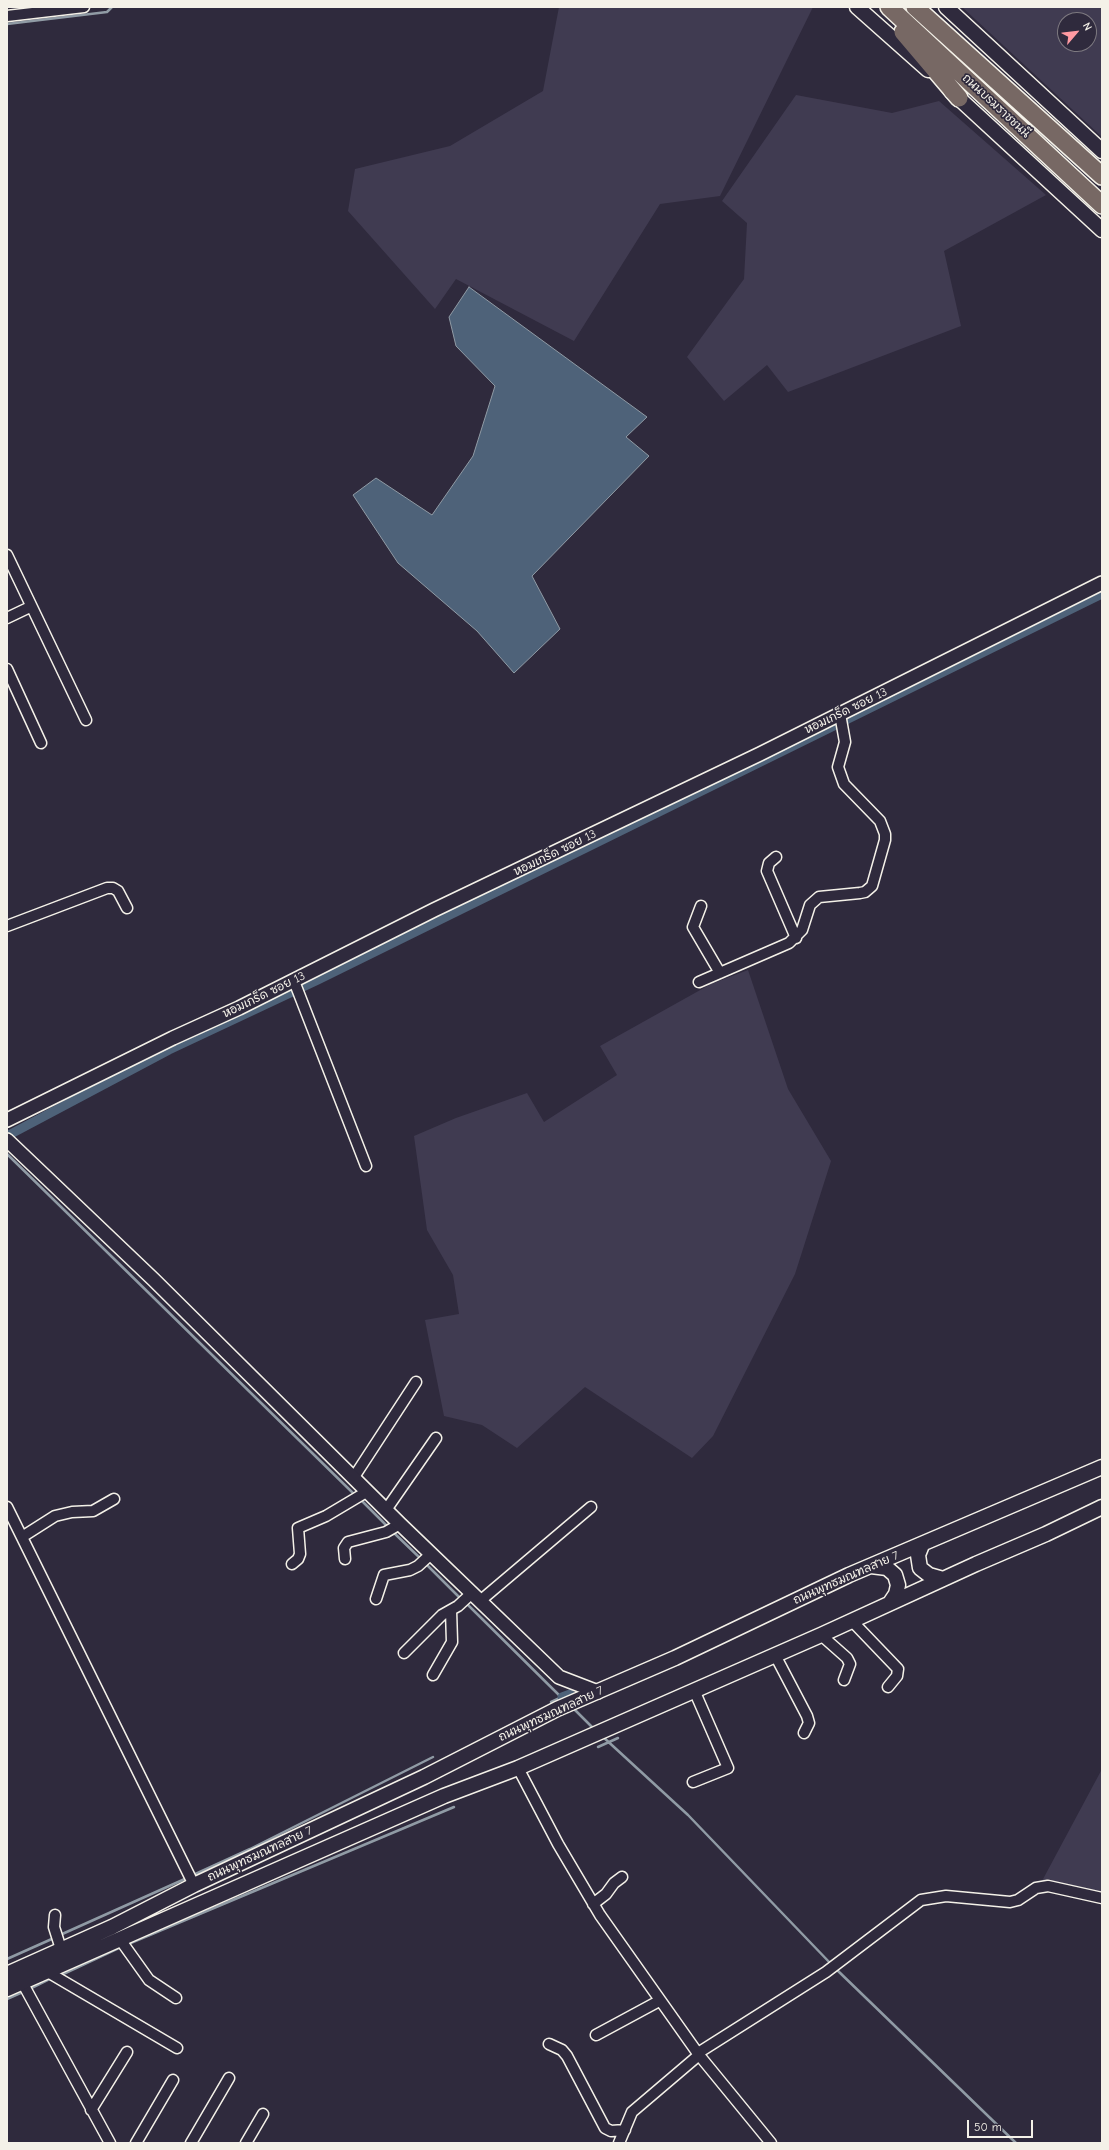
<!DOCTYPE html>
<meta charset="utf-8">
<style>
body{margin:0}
#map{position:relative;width:1109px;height:2150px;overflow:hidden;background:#2f2a3d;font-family:"Comic Neue",sans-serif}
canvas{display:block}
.frame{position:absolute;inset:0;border:8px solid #f4f1e8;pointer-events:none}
.north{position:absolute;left:1057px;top:12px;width:40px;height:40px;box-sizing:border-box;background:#2f2a3d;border:1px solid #7e7a81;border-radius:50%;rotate:62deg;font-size:11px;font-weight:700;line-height:16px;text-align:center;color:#f4f1e8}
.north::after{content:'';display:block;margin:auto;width:14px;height:18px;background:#ff9aa2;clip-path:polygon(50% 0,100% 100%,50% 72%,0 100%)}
.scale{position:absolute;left:967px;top:2120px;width:66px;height:18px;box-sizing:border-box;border:2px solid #f4f1e8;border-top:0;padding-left:5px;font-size:12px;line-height:14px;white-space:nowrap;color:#f4f1e8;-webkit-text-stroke:3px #2f2a3d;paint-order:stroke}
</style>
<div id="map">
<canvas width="1109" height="2150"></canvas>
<div class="frame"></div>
<div class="north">N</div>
<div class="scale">50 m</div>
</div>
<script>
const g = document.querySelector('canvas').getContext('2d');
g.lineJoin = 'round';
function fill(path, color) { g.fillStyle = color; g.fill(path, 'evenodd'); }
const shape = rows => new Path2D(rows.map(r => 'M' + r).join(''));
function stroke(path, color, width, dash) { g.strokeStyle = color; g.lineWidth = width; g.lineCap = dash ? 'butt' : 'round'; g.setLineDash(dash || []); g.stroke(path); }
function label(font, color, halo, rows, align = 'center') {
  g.font = font + ' "Comic Neue","Playpen Sans Thai",sans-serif'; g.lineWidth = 3.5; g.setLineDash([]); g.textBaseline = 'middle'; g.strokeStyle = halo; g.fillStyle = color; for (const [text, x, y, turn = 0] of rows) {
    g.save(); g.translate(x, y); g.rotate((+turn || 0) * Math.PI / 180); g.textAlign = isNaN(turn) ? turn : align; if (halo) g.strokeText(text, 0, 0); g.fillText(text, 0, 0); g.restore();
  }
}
fill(shape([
 [559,7,813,7,720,196,660,204,574,341,456,279,435,309,348,211,355,169,450,146,543,91],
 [962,7,1102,7,1102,137],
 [1065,20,1089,20,1089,44,1065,44],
 [796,95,892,113,939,101,1046,195,944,251,961,326,788,392,767,365,724,401,687,357,744,279,747,223,722,201],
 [748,970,788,1089,831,1161,795,1274,713,1436,692,1458,585,1387,517,1448,482,1425,444,1416,425,1320,459,1314,453,1275,427,1230,414,1136,456,1118,527,1093,544,1122,617,1075,600,1046,711,984],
 [1102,1769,1102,1896,1042,1881]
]), '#403b51');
const water = shape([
 [469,287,647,417,626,437,649,456,532,576,560,629,514,673,477,631,398,563,353,495,376,478,432,515,473,456,495,386,456,346,449,317,469,287]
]);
fill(water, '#4e6279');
stroke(water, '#909ba5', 1);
stroke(shape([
 [7,24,107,12,112,7],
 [7,1154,355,1495],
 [359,1498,388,1527],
 [393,1532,421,1559],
 [425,1563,462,1600],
 [466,1603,565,1701],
 [551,1702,562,1697],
 [572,1707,595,1730],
 [602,1736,688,1815,832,1965],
 [598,1747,618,1738],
 [191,1876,250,1849,433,1757],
 [60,1935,187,1878],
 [126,1945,454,1807],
 [7,1959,54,1938],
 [836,1969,1016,2143],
 [59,1976,121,1947],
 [30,1989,52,1978],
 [7,1999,25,1991]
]), '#909ba5', 2.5);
stroke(shape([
 [7,1136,169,1050,318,980,1102,594],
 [562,1697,570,1694]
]), '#4e6279', 9);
const minor = shape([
 [7,16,84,7],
 [7,555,86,720],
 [7,618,30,607],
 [7,669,41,743],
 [776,857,769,863,767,871,796,938],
 [701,906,693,927,720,973],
 [7,926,107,888,113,888,118,891,127,908],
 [294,981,366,1166],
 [699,982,789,943,802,930,810,905,819,897,860,893,865,892,872,886,885,840,885,834,880,821,844,784,838,767,845,742,840,714],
 [354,1477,416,1382],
 [7,1507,194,1885],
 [386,1510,436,1438],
 [22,1537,55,1516,72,1512,93,1511,114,1499],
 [345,1559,344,1548,348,1542,386,1532,400,1524],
 [292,1564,298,1559,300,1554,298,1528,326,1516,368,1491],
 [376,1599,384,1575,410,1570,418,1566,431,1554],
 [480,1601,591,1507],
 [852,1621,898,1669,897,1676,888,1687],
 [821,1635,847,1658,850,1664,844,1680],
 [404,1653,442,1615,458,1606,472,1593],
 [775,1655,807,1716,809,1723,804,1733],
 [433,1675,452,1642,451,1610],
 [518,1768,558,1844,600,1915,699,2055,771,2143],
 [693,1782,728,1768,694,1690],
 [593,1904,606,1894,614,1883,622,1877],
 [55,1915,54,1927,61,1949],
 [119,1938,149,1980,176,1998],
 [46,1971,177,2048],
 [22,1982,110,2143],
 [596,2035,659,2001],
 [549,2044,562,2050,567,2056,605,2128,611,2131,625,2130],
 [698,2053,826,1972,921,1900,946,1896,1010,1902,1018,1900,1036,1888,1048,1886,1102,1898],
 [91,2110,127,2052],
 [136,2143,173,2080],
 [191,2143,229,2078],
 [246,2143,263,2114],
 [619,2143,632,2112,699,2055]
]);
const tertiary = shape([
 [7,1120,173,1038,239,1008,434,910,760,754,1102,583],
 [7,1140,154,1280,400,1524,559,1677,598,1692]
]);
const secondary = shape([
 [857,7,928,70],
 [946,7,1102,151],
 [951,91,1102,230],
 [922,1545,918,1555,920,1568,929,1575,943,1579],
 [871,1566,887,1568,895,1575,898,1585,896,1594,890,1603],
 [7,1974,112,1927,194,1885,424,1777,557,1709,675,1658,849,1575,1102,1467],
 [7,1989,444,1796,518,1768,821,1635,976,1564,1046,1534,1102,1507]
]);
const trunk = shape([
 [889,7,1102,205],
 [915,7,1102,176],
 [903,32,959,98]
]);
stroke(minor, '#f4f1e8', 13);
stroke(tertiary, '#f4f1e8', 16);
stroke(secondary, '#f4f1e8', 17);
stroke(trunk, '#f4f1e8', 20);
stroke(minor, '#2f2a3d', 10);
stroke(tertiary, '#2f2a3d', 13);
stroke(secondary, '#2f2a3d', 14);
stroke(trunk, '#776864', 17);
label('12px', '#f4f1e8', '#2f2a3d', [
 ["ถนนบรมราชชนนี",996,106,43],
 ["หอมเกร็ด ซอย 13",846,711,-26],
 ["หอมเกร็ด ซอย 13",555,853,-26],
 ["หอมเกร็ด ซอย 13",264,995,-26],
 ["ถนนพุทธมณฑลสาย 7",846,1578,-24],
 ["ถนนพุทธมณฑลสาย 7",551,1714,-25],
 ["ถนนพุทธมณฑลสาย 7",260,1854,-25]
]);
</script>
